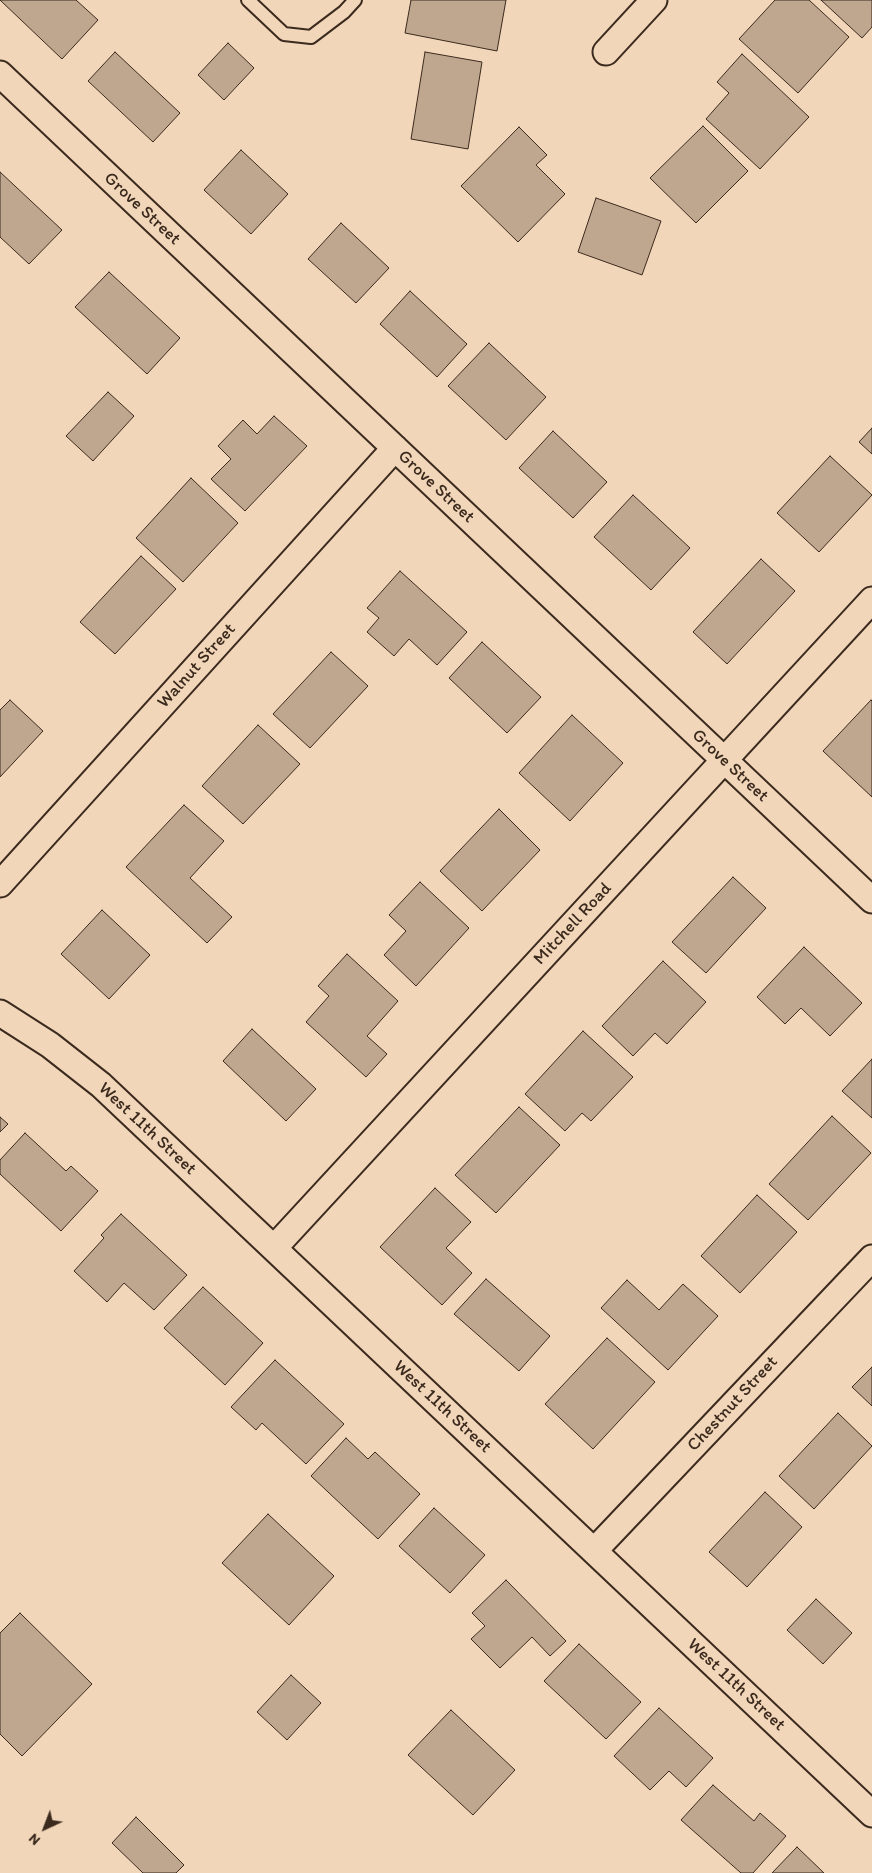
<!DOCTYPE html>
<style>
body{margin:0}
#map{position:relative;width:872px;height:1873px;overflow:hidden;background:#f2d6b9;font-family:Itim,sans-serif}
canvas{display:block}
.north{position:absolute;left:20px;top:1803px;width:50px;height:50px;-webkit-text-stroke:4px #f2d6b9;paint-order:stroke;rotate:223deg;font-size:14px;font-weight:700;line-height:20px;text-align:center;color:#3b2a1e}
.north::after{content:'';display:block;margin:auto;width:18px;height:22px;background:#3b2a1e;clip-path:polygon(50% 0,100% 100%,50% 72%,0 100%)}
</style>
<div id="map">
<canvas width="872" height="1873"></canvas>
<div class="north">N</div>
</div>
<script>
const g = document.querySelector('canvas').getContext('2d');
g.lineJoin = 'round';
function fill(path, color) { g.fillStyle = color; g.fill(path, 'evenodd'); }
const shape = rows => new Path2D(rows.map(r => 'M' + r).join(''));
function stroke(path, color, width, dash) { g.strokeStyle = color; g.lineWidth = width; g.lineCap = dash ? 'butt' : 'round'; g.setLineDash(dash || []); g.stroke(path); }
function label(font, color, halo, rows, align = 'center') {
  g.font = font + ' Itim,sans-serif'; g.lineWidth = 4; g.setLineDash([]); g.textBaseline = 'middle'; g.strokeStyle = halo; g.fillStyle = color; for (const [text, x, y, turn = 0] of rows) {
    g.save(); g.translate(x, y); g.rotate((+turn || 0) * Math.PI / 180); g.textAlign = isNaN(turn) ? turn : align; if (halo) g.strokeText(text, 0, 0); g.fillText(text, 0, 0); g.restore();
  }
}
const building = shape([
 [0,0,76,0,98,20,62,59,0,0],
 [411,0,506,0,497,51,405,33,411,0],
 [775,0,809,0,849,37,798,93,739,39,775,0],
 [821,0,872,0,872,27,862,38,821,0],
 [228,43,254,68,224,100,198,75,228,43],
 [115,52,180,113,153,142,88,81,115,52],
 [425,52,482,62,468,149,411,139,425,52],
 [742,54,809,117,760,169,706,119,729,93,717,82,742,54],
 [703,126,748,171,696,223,650,178,703,126],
 [519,127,547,155,536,165,565,194,518,242,461,186,519,127],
 [241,150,288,194,251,234,204,190,241,150],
 [0,172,62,230,29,264,0,237,0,172],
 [596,198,661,221,642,275,578,252,596,198],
 [341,223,389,268,356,303,308,259,341,223],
 [109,272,180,338,147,374,75,307,109,272],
 [410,291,467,344,437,377,380,324,410,291],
 [489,343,546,397,506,440,448,386,489,343],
 [108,392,134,416,93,461,66,436,108,392],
 [274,416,307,446,245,511,211,479,231,459,218,446,243,420,257,434,274,416],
 [872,428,872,454,859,442,872,428],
 [553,431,607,482,573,518,519,468,553,431],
 [830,456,872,495,819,552,777,513,830,456],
 [191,478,238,523,183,582,136,538,191,478],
 [633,495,690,548,651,590,594,537,633,495],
 [141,556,176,589,115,654,80,622,141,556],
 [761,559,795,591,727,664,693,632,761,559],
 [400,571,467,632,437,665,409,639,394,656,367,632,379,618,367,608,400,571],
 [482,642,541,697,507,733,449,678,482,642],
 [331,652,368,686,310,748,273,714,331,652],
 [10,700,43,731,0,777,0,710,10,700],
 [871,700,872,701,872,797,823,751,871,700],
 [572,715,623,763,570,821,519,773,572,715],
 [258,725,300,764,243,824,202,786,258,725],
 [184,805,224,841,190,878,232,917,207,943,126,867,184,805],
 [499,809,540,850,482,911,440,871,499,809],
 [733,877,766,908,706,973,672,942,733,877],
 [420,882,469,928,416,986,384,955,406,931,389,915,420,882],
 [102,910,150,955,109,999,61,954,102,910],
 [804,947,862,1003,830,1036,801,1008,785,1024,757,997,804,947],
 [347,954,398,1001,367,1036,387,1054,366,1077,306,1022,329,996,318,986,347,954],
 [663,961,706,1002,667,1044,655,1033,633,1056,602,1026,663,961],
 [252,1029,316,1089,286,1121,223,1061,252,1029],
 [583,1031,633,1077,591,1121,582,1113,565,1131,525,1094,583,1031],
 [872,1059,872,1118,842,1091,872,1059],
 [519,1107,560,1145,496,1213,455,1175,519,1107],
 [832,1116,871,1153,808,1220,769,1184,832,1116],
 [0,1117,8,1124,0,1132,0,1117],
 [25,1133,66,1171,71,1166,98,1191,61,1231,0,1174,0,1160,25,1133],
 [435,1188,471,1222,446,1248,472,1273,442,1305,380,1247,435,1188],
 [757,1195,797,1232,740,1293,701,1256,757,1195],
 [121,1214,187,1275,154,1310,124,1283,107,1302,74,1271,104,1238,101,1235,121,1214],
 [486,1279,550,1336,519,1371,454,1314,486,1279],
 [627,1280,659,1310,683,1284,718,1316,668,1370,601,1308,627,1280],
 [203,1287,263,1343,225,1385,164,1328,203,1287],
 [607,1338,655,1382,593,1449,545,1404,607,1338],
 [275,1360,344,1424,306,1464,262,1423,256,1430,231,1407,275,1360],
 [872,1367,872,1406,852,1387,872,1367],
 [838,1413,872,1446,814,1509,779,1476,838,1413],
 [346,1438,368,1459,375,1452,420,1494,378,1539,311,1476,346,1438],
 [765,1492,802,1527,747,1587,709,1552,765,1492],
 [434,1508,485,1555,450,1593,399,1546,434,1508],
 [268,1514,334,1576,289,1625,222,1563,268,1514],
 [506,1580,566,1641,550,1656,532,1637,500,1668,471,1639,485,1626,472,1613,506,1580],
 [816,1599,852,1633,823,1664,787,1630,816,1599],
 [20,1613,92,1684,22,1756,0,1734,0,1633,20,1613],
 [579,1644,641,1702,606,1739,544,1681,579,1644],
 [291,1675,321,1703,287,1740,257,1712,291,1675],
 [659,1708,713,1758,686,1787,669,1771,650,1790,614,1756,659,1708],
 [451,1710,515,1770,473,1815,408,1755,451,1710],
 [713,1785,754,1821,760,1813,786,1836,753,1873,741,1873,681,1820,713,1785],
 [136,1817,184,1865,176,1873,143,1873,112,1843,136,1817],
 [797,1847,824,1873,772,1873,797,1847]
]);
fill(building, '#bfa68e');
stroke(building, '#3b2a1e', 1);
const service = shape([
 [248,0,284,34,311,37,344,12,355,0]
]);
const minor = shape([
 [606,52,654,0],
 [0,74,872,900],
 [0,884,395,448],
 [0,1013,50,1045,101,1085,872,1814],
 [274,1248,872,600],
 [594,1551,872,1258]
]);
stroke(service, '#3b2a1e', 16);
stroke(minor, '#3b2a1e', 29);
stroke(service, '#f2d6b9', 12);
stroke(minor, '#f2d6b9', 25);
label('18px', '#3b2a1e', '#f2d6b9', [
 ["Grove Street",142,209,43],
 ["Grove Street",436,487,43],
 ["Walnut Street",197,666,-48],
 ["Grove Street",730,766,43],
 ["Mitchell Road",573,924,-47],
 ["West 11th Street",147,1129,43],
 ["Chestnut Street",733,1404,-47],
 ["West 11th Street",442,1407,43],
 ["West 11th Street",736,1685,43]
]);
</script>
